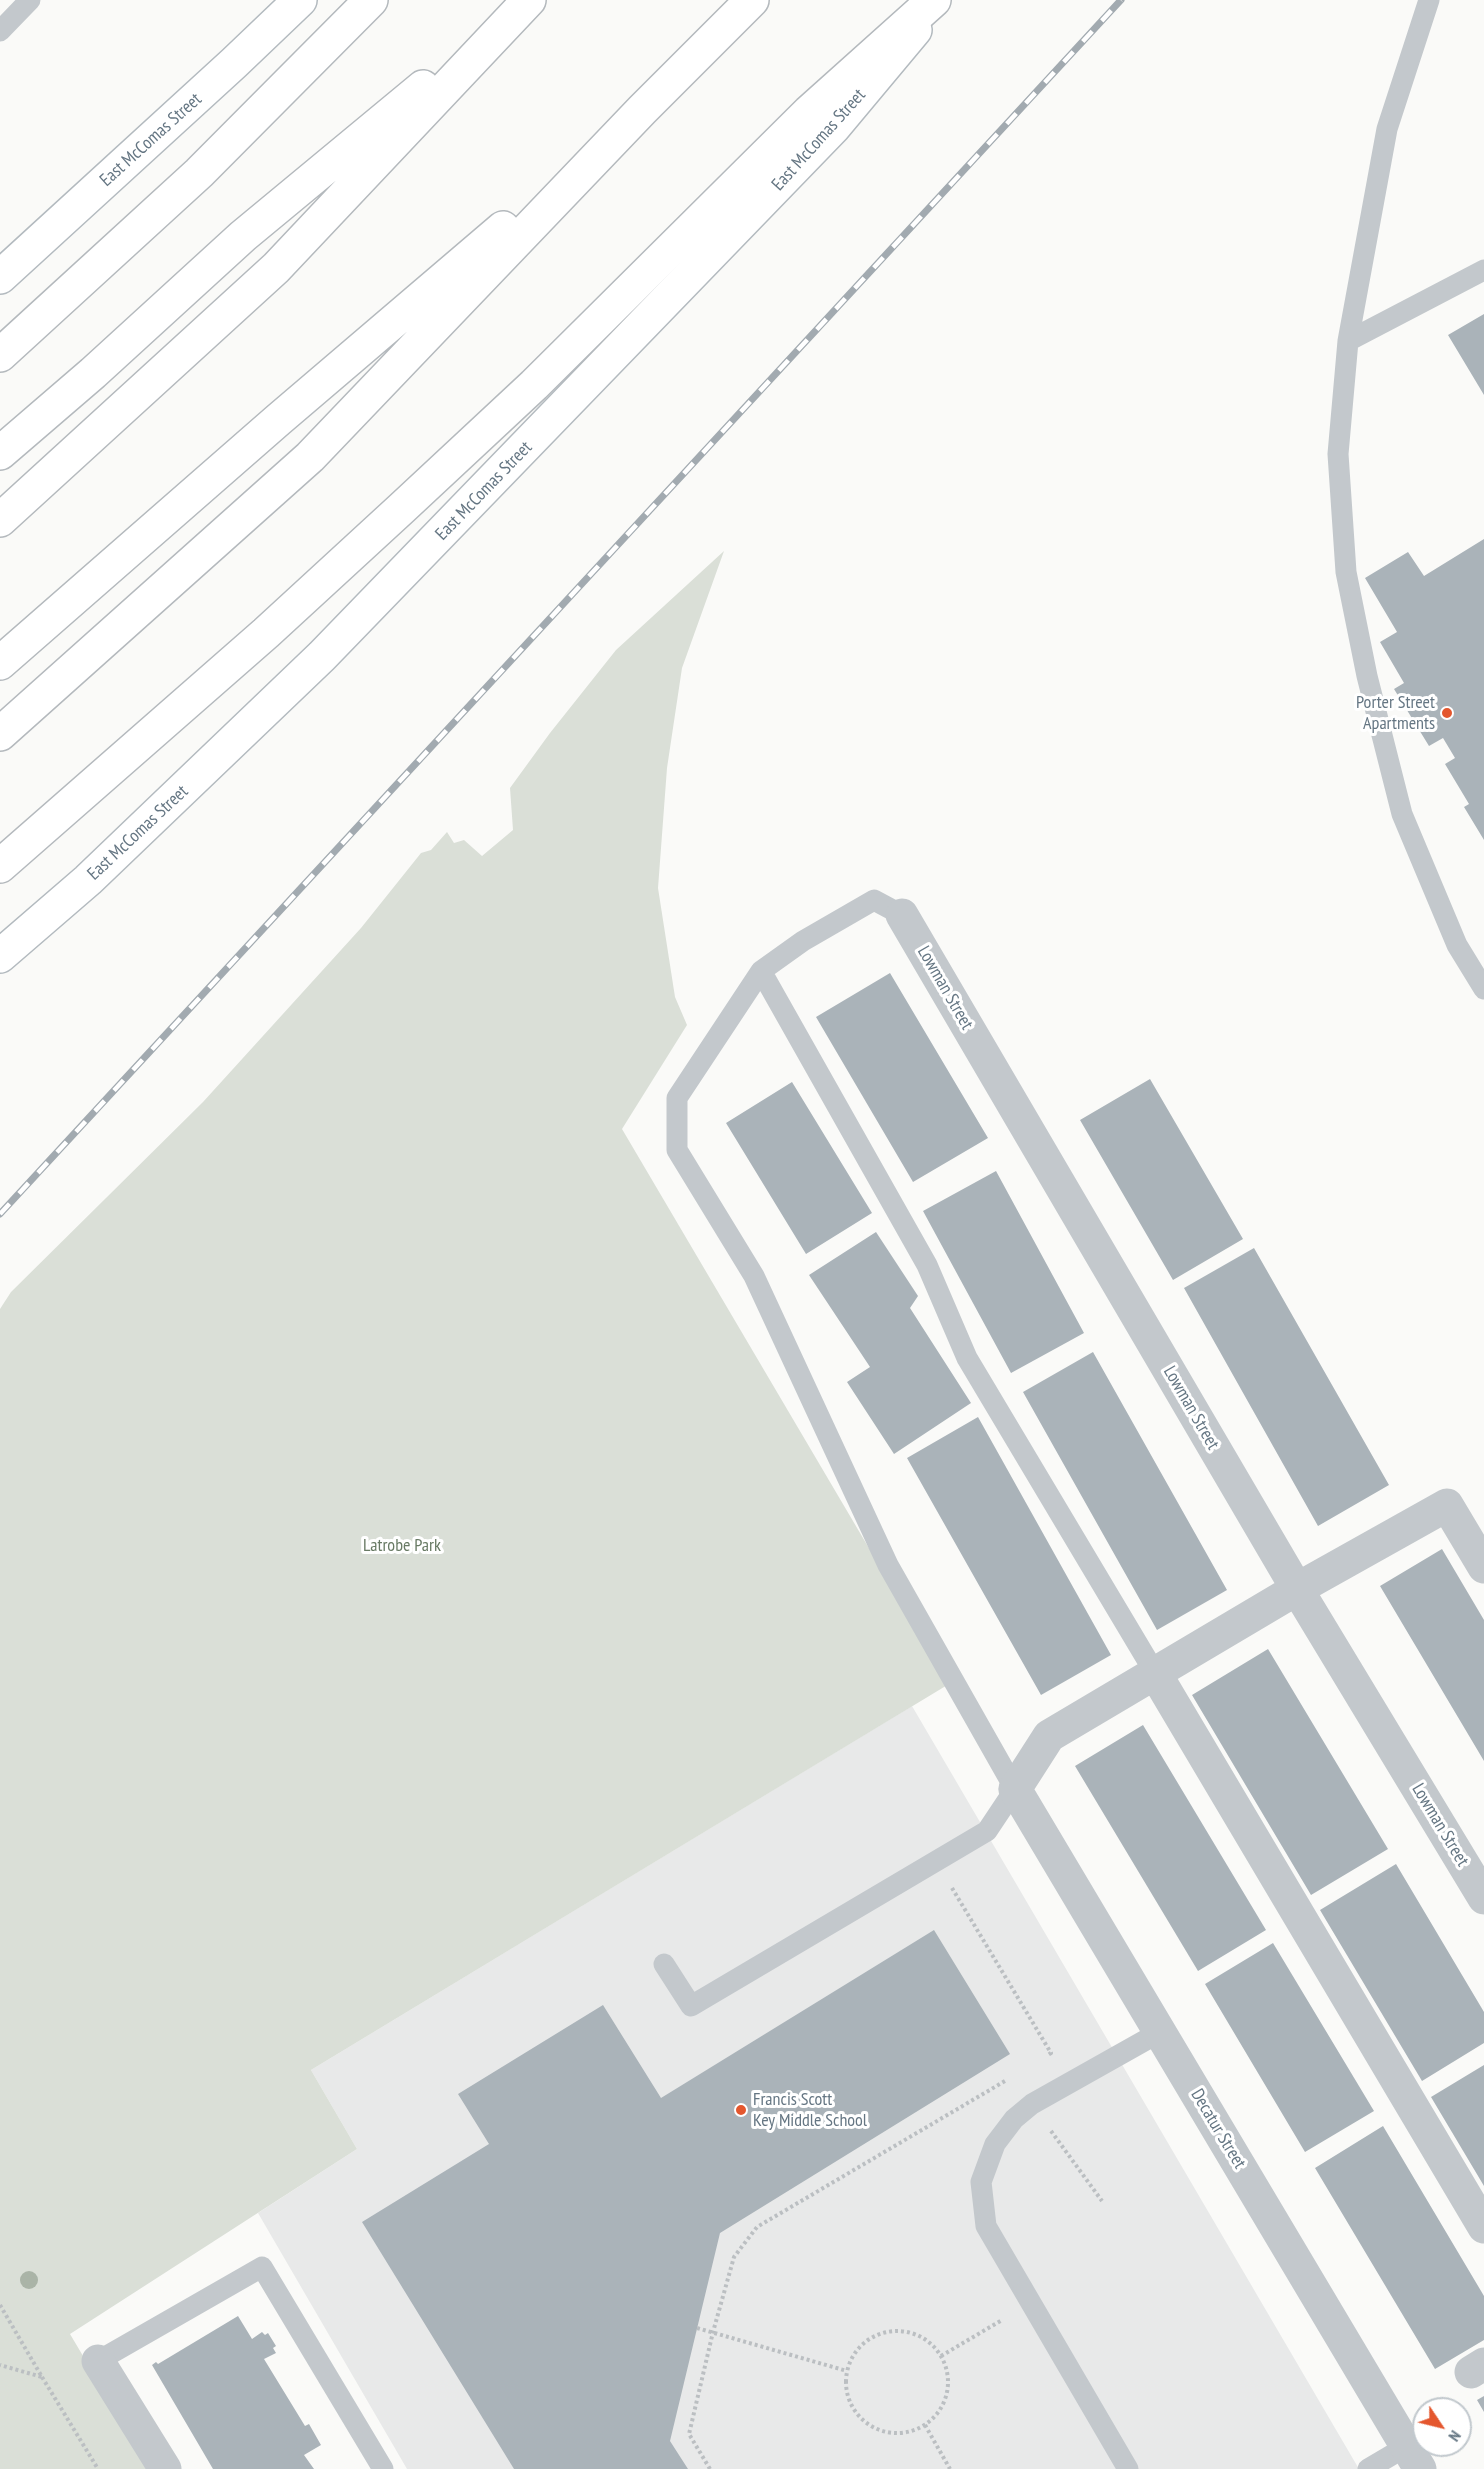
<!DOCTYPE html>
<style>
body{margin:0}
#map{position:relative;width:1484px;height:2469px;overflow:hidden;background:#fafaf8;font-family:"PT Sans Narrow",sans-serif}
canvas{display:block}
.north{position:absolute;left:1412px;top:2397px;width:60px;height:60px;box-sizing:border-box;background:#fff;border:2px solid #c1c8cd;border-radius:50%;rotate:125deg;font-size:16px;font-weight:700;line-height:24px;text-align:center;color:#657683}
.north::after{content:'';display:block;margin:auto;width:21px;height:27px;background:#e4572e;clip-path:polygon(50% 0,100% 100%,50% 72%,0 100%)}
</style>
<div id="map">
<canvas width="1484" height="2469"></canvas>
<div class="north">N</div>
</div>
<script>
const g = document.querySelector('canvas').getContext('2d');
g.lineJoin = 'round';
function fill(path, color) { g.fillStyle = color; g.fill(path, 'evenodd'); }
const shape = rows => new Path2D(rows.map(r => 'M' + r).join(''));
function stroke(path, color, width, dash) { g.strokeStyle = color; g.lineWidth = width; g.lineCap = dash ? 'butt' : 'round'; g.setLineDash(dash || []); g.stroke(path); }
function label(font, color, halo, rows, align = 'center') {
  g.font = font + ' "PT Sans Narrow",sans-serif'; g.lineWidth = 6; g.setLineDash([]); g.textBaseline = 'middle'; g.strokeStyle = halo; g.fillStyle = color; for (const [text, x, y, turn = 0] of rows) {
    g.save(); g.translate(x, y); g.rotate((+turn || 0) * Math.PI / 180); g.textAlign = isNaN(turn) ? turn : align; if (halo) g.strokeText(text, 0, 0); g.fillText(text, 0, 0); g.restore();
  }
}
fill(shape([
 [912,1706,1359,2469,407,2469,258,2213,357,2149,311,2070]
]), '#e8e9e9');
fill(shape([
 [724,551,682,668,667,768,658,888,675,997,687,1025,622,1129,949,1684,311,2070,357,2149,70,2334,150,2469,0,2469,0,1309,11,1292,203,1102,361,928,421,853,431,850,447,832,454,843,464,840,482,856,513,830,510,788,550,733,616,650]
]), '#dadfd7');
fill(shape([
 [1484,314,1484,395,1448,335],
 [1484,539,1484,840,1464,807,1469,804,1445,764,1455,758,1443,738,1429,746,1394,689,1404,683,1380,642,1397,632,1365,578,1408,552,1424,576],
 [890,973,988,1138,913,1182,816,1017],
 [1150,1079,1243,1239,1173,1280,1080,1120],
 [792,1082,872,1213,806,1254,726,1123],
 [996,1171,1084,1333,1011,1373,923,1211],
 [876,1232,918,1296,910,1308,971,1403,894,1454,847,1382,870,1367,809,1275],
 [1254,1248,1389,1485,1318,1526,1184,1288],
 [1093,1352,1227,1590,1157,1630,1023,1392],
 [978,1417,1111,1655,1041,1695,907,1458],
 [1442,1549,1484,1620,1484,1761,1380,1586],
 [1268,1649,1388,1849,1311,1895,1192,1695],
 [1143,1725,1266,1930,1198,1971,1075,1766],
 [1396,1864,1484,2012,1484,2043,1422,2081,1320,1910],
 [934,1930,1010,2054,720,2233,670,2441,688,2469,514,2469,362,2222,489,2144,458,2094,603,2005,661,2098],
 [1273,1943,1374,2111,1305,2152,1205,1984],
 [1484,2065,1484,2186,1431,2097],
 [1383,2126,1484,2296,1484,2340,1435,2369,1315,2168],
 [238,2316,252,2339,262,2332,265,2335,268,2333,276,2346,273,2348,276,2353,264,2359,305,2426,309,2424,321,2445,304,2455,314,2469,213,2469,152,2365,156,2362,158,2364],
 [1484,2396,1484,2412,1477,2400]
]), '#aab3b9');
const secondary = shape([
 [0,277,234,63,300,0],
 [0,956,88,880,322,656,834,127,915,30]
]);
const highway = shape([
 [0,355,199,173,371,0],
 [0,453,93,373,243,236,423,87],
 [0,520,276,268,529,0],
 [0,663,278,420,503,228],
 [0,734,310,457,642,110,752,0],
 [0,866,266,633,402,508,534,385,809,112,934,0]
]);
stroke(secondary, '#b3babf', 36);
stroke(highway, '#b4b9bd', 36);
stroke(shape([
 [952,1888,1051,2053,1048,2055],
 [1051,2131,1102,2201],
 [0,2305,42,2377,0,2365],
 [697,2328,847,2371],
 '846 2382a51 51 0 1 1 102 0a51 51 0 1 1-102 0Z',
 [941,2356,1002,2320],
 [42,2377,98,2469],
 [925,2425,950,2469],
 [710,2469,689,2434,713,2332,734,2257,757,2227,1005,2081]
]), '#bbbfc2', 4, [3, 3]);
stroke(shape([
 [1429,0,1387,129,1348,341,1338,454,1346,572,1367,676,1402,814,1457,945,1484,989],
 [0,31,30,0],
 [1348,341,1484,270],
 [761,971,927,1265,967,1358,1155,1673],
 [664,1964,691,2006,987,1831,1015,1789,888,1565,754,1276,677,1150,677,1098,761,971,803,941,874,900,902,915],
 [98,2361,262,2267,383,2469],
 [1128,2469,986,2226,981,2182,995,2144,1014,2119,1032,2104,1160,2032],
 [1368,2469,1407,2446]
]), '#c3c8cc', 21);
stroke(shape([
 [902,915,1297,1589,1484,1898],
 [1155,1673,1484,2227],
 [98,2361,165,2469],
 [1471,2372,1484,2364],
 [1420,2469,1015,1789,1049,1736,1297,1589,1447,1505,1484,1567]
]), '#c3c8cc', 33);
stroke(secondary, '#fff', 33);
stroke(highway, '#fff', 33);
const rail = shape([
 [0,1214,1121,0]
]);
stroke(rail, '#a2aab0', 7);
stroke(rail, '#fff', 4.5, [14]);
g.fillStyle = '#aab4a7';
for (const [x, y] of [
 [29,2280]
]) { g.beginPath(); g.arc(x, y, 9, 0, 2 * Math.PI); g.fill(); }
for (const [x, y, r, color] of [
 [1447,713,6,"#e4572e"],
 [741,2110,6,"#e4572e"]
]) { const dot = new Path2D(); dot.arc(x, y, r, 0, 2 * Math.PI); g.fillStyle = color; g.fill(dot); stroke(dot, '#fff', 2); }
label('18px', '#657683', '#fff', [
 ["East McComas Street",151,140,-42],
 ["East McComas Street",819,140,-48],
 ["East McComas Street",484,491,-46],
 ["East McComas Street",138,833,-43],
 ["Lowman Street",945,988,60],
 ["Lowman Street",1191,1408,60],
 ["Lowman Street",1440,1825,59],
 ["Decatur Street",1218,2129,59]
]);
label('18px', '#657683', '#fff', [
 ["Porter Street",1435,703],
 ["Apartments",1435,724],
 ["Francis Scott",753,2100,"left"],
 ["Key Middle School",753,2121,"left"]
], 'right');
label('18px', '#687a64', '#fff', [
 ["Latrobe Park",402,1546]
]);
</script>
